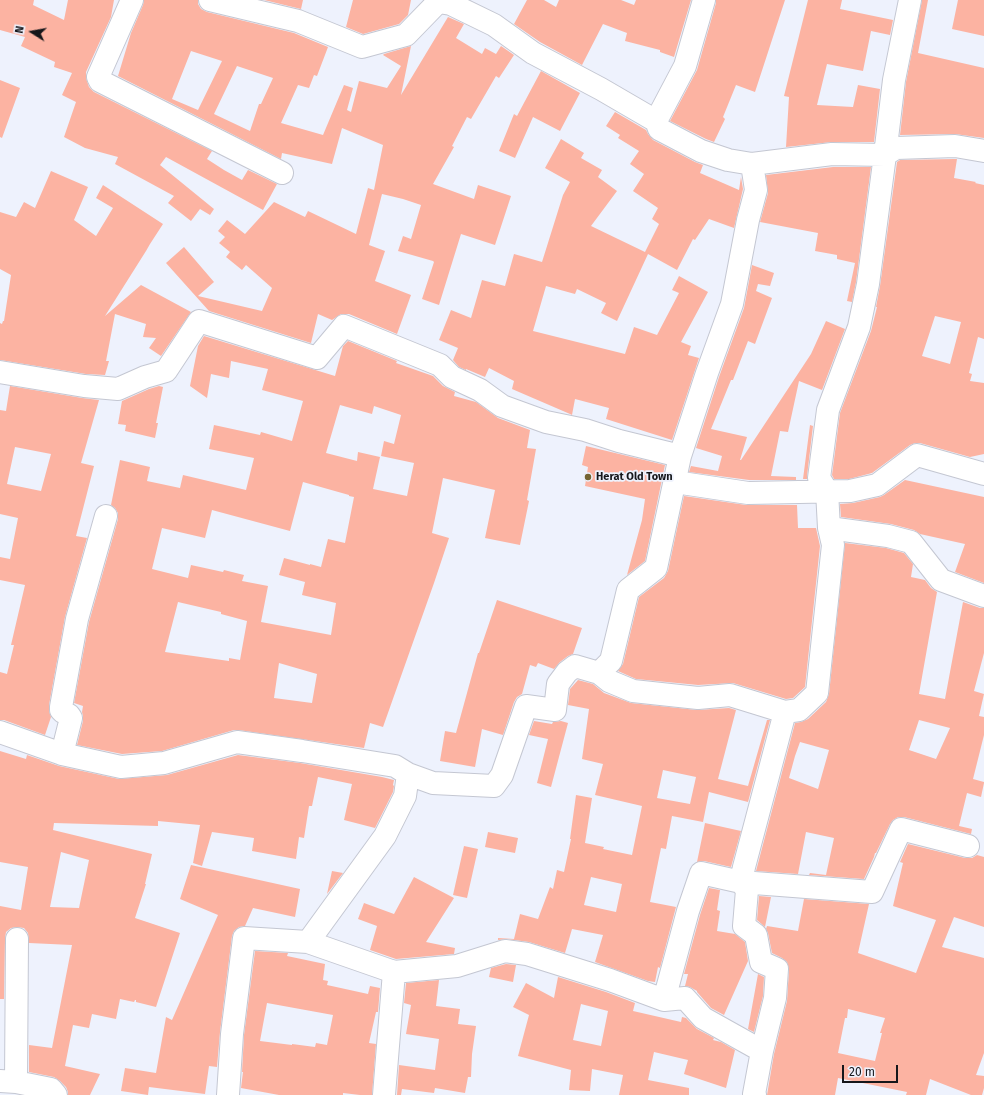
<!DOCTYPE html>
<style>
body{margin:0}
#map{position:relative;width:984px;height:1095px;overflow:hidden;background:#eef2fd;font-family:"Fira Sans",sans-serif}
canvas{display:block}
.north{position:absolute;left:12px;top:12px;width:40px;height:40px;-webkit-text-stroke:3px #eef2fd;paint-order:stroke;rotate:281deg;font-size:11px;font-weight:700;line-height:16px;text-align:center;color:#16171b}
.north::after{content:'';display:block;margin:auto;width:14px;height:18px;background:#16171b;clip-path:polygon(50% 0,100% 100%,50% 72%,0 100%)}
.scale{position:absolute;left:842px;top:1065px;width:56px;height:18px;box-sizing:border-box;border:2px solid #16171b;border-top:0;padding-left:5px;font-size:12px;line-height:14px;white-space:nowrap;color:#16171b;-webkit-text-stroke:3px #eef2fd;paint-order:stroke}
</style>
<div id="map">
<canvas width="984" height="1095"></canvas>
<div class="north">N</div>
<div class="scale">20 m</div>
</div>
<script>
const g = document.querySelector('canvas').getContext('2d');
g.lineJoin = 'round';
function fill(path, color) { g.fillStyle = color; g.fill(path, 'evenodd'); }
const shape = rows => new Path2D(rows.map(r => 'M' + r).join(''));
function stroke(path, color, width, dash) { g.strokeStyle = color; g.lineWidth = width; g.lineCap = dash ? 'butt' : 'round'; g.setLineDash(dash || []); g.stroke(path); }
function label(font, color, halo, rows, align = 'center') {
  g.font = font + ' "Fira Sans",sans-serif'; g.lineWidth = 3.5; g.setLineDash([]); g.textBaseline = 'middle'; g.strokeStyle = halo; g.fillStyle = color; for (const [text, x, y, turn = 0] of rows) {
    g.save(); g.translate(x, y); g.rotate((+turn || 0) * Math.PI / 180); g.textAlign = isNaN(turn) ? turn : align; if (halo) g.strokeText(text, 0, 0); g.fillText(text, 0, 0); g.restore();
  }
}
fill(shape([
 [0,0,34,0,33,5,64,20,68,0,114,0,111,17,86,72,86,78,89,87,94,92,212,151,207,159,224,170,242,180,248,170,277,184,263,210,166,157,160,165,214,209,210,215,200,209,191,221,168,203,174,196,115,164,118,157,85,148,64,137,76,102,62,95,72,73,54,67,55,62,21,46,25,37,0,30],
 [144,0,198,0,198,4,201,9,207,12,294,33,328,47,317,76,314,75,309,88,298,85,281,123,323,135,344,85,353,88,347,110,351,112,359,81,387,88,401,66,383,55,384,54,411,46,401,95,448,17,464,24,456,38,482,54,485,48,496,54,501,46,514,55,499,78,496,76,471,119,467,117,452,146,454,147,433,184,474,199,478,185,511,196,495,245,461,234,439,305,422,299,434,262,433,261,398,251,403,236,411,239,421,205,403,199,382,194,369,245,385,251,375,281,411,295,397,334,349,314,341,314,332,320,318,314,311,343,209,311,166,263,184,247,214,282,198,296,262,311,272,288,246,265,242,270,226,257,230,252,219,243,225,237,218,231,227,220,245,234,274,202,305,217,308,211,356,234,368,188,374,190,383,145,342,128,332,164,282,153,281,159,118,76,131,33,143,5],
 [191,51,222,61,198,110,172,99],
 [237,66,273,78,261,104,259,104,250,131,214,114],
 [264,0,303,0,301,9],
 [353,0,411,0,408,15,399,24,363,34,346,27],
 [527,0,544,0,556,7,559,0,621,0,634,5,636,0,691,0,674,57,660,52,660,50,625,41,627,33,603,24,582,65,540,42,514,24],
 [716,0,785,0,755,92,736,85,723,117,725,119,714,142,706,139,670,121,697,70,716,3],
 [808,0,842,0,840,9,893,20,890,35,871,31,863,71,827,64,817,105,853,107,858,85,880,89,874,142,832,142,786,147,789,97,784,96],
 [922,0,928,0,918,53,984,68,984,138,955,134,900,135,906,82],
 [958,0,984,0,984,36,952,29],
 [541,71,580,93,560,131,533,117,515,158,499,151,514,114,517,116],
 [0,80,20,88,2,138,0,137],
 [615,112,646,130,648,134,653,140,695,162,703,165,700,173,739,190,741,177,743,189,734,228,709,219,695,240,693,239,677,270,648,254,617,321,601,313,606,303,577,289,575,294,546,286,533,331,625,354,634,327,657,335,679,293,672,290,679,276,708,292,681,342,691,346,688,355,699,358,672,440,606,419,609,408,575,399,572,415,570,414,512,389,514,381,489,368,485,377,466,369,466,370,459,367,453,360,458,348,439,340,451,310,471,318,482,280,505,286,514,254,542,262,563,195,570,182,545,168,561,139,584,153,581,158,602,170,598,177,617,191,591,226,645,252,659,224,652,219,658,208,633,191,644,174,630,164,639,151,618,138,620,135,606,126],
 [954,159,957,159,954,178,976,182,975,183,984,185,984,339,978,337,969,373,972,374,970,381,984,383,984,454,970,457,920,443,915,443,910,445,872,473,849,479,834,479,832,475,840,413,871,331,877,307,876,307,880,286,897,162,900,160],
 [935,316,961,322,950,364,922,356],
 [833,167,871,167,856,282,852,302,847,301,855,263,837,259,837,255,815,251,818,233,760,222,768,193,766,175],
 [51,171,88,187,74,220,96,236,113,208,96,198,103,185,163,224,150,244,146,251,105,316,141,285,191,312,161,356,149,348,156,338,143,337,146,324,115,314,106,361,109,361,105,375,86,374,0,360,0,323,2,324,3,321,4,321,11,275,0,269,0,212,16,217,24,202,35,208],
 [752,265,774,273,770,286,758,284,756,291,772,298,755,344,748,341,733,380,731,380,711,429,747,437,740,460,741,460,811,354,826,321,845,329,822,390,799,381,788,432,780,431,771,476,796,477,796,480,749,480,689,472,691,466,718,471,722,456,696,448,719,377,744,308],
 [204,336,335,376,343,346,348,341,397,361,396,363,433,376,443,386,455,392,454,396,476,402,498,418,530,430,527,448,536,449,527,500,529,501,520,545,485,538,495,490,443,478,432,533,449,538,434,583,383,727,370,723,364,748,238,730,234,730,162,751,122,754,77,745,83,721,83,716,82,712,83,706,74,703,89,622,118,519,118,513,115,508,111,505,120,460,150,467,147,481,180,488,183,475,246,490,254,458,209,449,214,425,260,435,261,432,292,441,303,401,262,390,268,369,231,361,229,378,211,374,207,398,190,386,198,346],
 [340,405,372,414,374,406,401,415,394,444,384,441,381,456,414,463,407,496,373,489,380,457,358,452,357,461,326,453],
 [303,482,349,495,349,496,354,497,345,543,328,539,321,567,310,564,310,565,284,558,279,575,305,582,302,595,336,603,331,635,261,622,268,586,242,581,244,575,224,570,223,572,191,565,188,578,152,569,162,528,205,538,212,510,290,531],
 [178,602,221,612,221,614,247,621,240,660,229,658,229,661,165,652],
 [279,663,317,674,312,703,274,698],
 [10,386,82,398,99,400,81,463,94,466,76,536,87,538,65,617,49,705,49,711,51,717,45,735,4,720,0,720,0,672,7,674,14,645,11,645,25,585,0,580,0,557,10,559,18,518,0,514,0,410,6,411],
 [15,447,51,454,41,491,7,484],
 [159,386,163,387,156,423,158,423,155,438,125,431,126,425,118,424,122,401,149,389],
 [810,425,813,426,807,476,807,479,803,479],
 [586,446,665,465,645,561,627,575,642,520,645,499,585,486,588,467,582,465],
 [905,480,984,497,984,583,955,572,965,544,920,534,914,530,891,524,841,517,840,504,853,503,880,497,884,495],
 [684,496,746,505,797,505,798,528,816,528,820,546,805,687,793,698,786,699,733,683,698,685,636,679,618,671,623,664,639,597,664,578,668,571],
 [845,543,886,548,904,553,913,564,911,577,925,580,931,588,937,592,919,694,945,699,963,602,980,608,984,608,984,653,974,691,984,694,979,716,984,717,984,735,973,779,984,782,984,783,981,797,967,793,959,826,972,829,971,834,904,817,898,817,893,820,890,824,876,853,875,853,874,857,864,879,809,875,810,873,826,875,834,838,806,832,798,874,756,871,795,723,801,722,808,719,826,702,829,694],
 [919,720,950,728,936,759,909,750],
 [800,742,829,750,818,789,789,778,795,756],
 [497,600,582,628,573,654,568,656,560,662,554,669,538,663,536,667,530,665,522,694,517,697,514,702,503,735,482,729,475,767,440,761,445,731,456,733,478,653,479,653],
 [578,680,593,684,604,693,631,703,697,710,729,708,736,710,718,779,748,786,767,720,770,720,748,802,709,792,703,822,672,816,666,849,661,848,650,902,676,907,660,968,658,967,655,982,648,981,595,962,603,935,572,929,565,953,529,942,507,939,498,940,498,938,514,939,520,914,538,919,550,887,553,889,557,870,564,872,571,839,570,839,576,795,592,798,585,843,604,847,603,849,632,855,642,806,595,795,603,764,582,759,589,709,568,705,570,689],
 [663,770,696,777,690,804,657,798],
 [591,877,622,884,616,912,584,905],
 [534,721,552,724,553,722,561,721,568,723,551,787,537,783,548,739,529,735],
 [0,751,26,759,27,755,59,766,119,779,167,775,238,755,300,763,382,777,394,780,393,785,394,786,393,792,375,828,344,820,352,784,318,777,312,806,309,806,304,838,299,837,296,859,252,851,254,838,212,832,202,866,193,863,200,825,158,821,158,826,54,823,53,830,152,854,145,884,146,884,135,918,180,933,156,1007,136,1002,136,1000,135,1000,134,1002,120,999,116,1019,92,1014,89,1028,73,1025,65,1066,100,1074,90,1095,68,1095,68,1092,66,1087,60,1081,54,1077,29,1072,29,1045,52,1048,72,945,29,943,28,933,24,928,17,927,11,928,6,932,5,939,4,999,0,999,0,906,21,910,28,867,0,862],
 [61,852,89,860,79,908,50,907],
 [705,823,741,831,731,867,704,861,697,862],
 [488,832,518,838,515,853,485,847],
 [908,844,965,858,972,858,977,855,984,857,984,927,954,917,942,947,984,958,984,1053,976,1075,984,1076,984,1088,982,1095,971,1095,930,1079,926,1095,906,1095,907,1092,838,1078,835,1095,767,1095,774,1054,787,1001,789,970,787,962,782,958,772,953,768,933,766,929,767,926,798,931,804,899,869,904,858,953,916,973,936,920,893,906,903,863,900,862],
 [848,1009,885,1018,880,1033,882,1033,875,1061,838,1053,845,1018,847,1018],
 [464,846,478,849,467,898,453,895],
 [191,865,300,889,295,917,253,908,245,926,239,927,234,931,232,936,220,1032,217,1067,209,1066,205,1094,149,1087,148,1095,121,1091,125,1068,156,1073,166,1017,172,1020,218,915,180,899],
 [332,871,343,873,327,894],
 [414,877,454,898,426,942,455,948,454,954,396,959,370,950,377,926,358,919,364,903,394,914],
 [709,888,720,890,717,910,720,911,717,931,735,934,745,942,748,961,724,1015,711,1008,697,992,697,991,690,987,685,986,688,974,684,974,700,915],
 [759,896,771,897,765,927,757,920],
 [255,951,288,953,287,956,325,964,323,980,328,981,327,985,368,994,370,986,380,988,378,1012,376,1012,369,1043,376,1044,372,1095,360,1095,343,1093,343,1095,279,1095,241,1088,243,1072,242,1072,244,1035],
 [267,1003,333,1015,327,1045,316,1043,315,1047,292,1044,292,1045,260,1041],
 [506,964,516,965,513,982,489,977,491,968],
 [758,974,764,977,763,996,754,1032,748,1029],
 [558,977,606,992,635,1003,633,1011,681,1022,682,1017,686,1018,697,1029,714,1038,713,1040,721,1042,735,1050,726,1088,684,1074,688,1060,654,1052,648,1080,689,1088,689,1095,619,1095,623,1075,592,1069,590,1091,569,1090,571,1070,518,1056,529,1015,513,1007,526,983,554,998],
 [581,1004,608,1011,601,1046,573,1040],
 [439,980,436,1006,460,1009,458,1024,476,1026,472,1054,471,1077,468,1077,465,1093,435,1088,434,1093,402,1089,401,1095,397,1095,399,1065,435,1070,439,1039,406,1034,411,1005,404,1003,406,983]
]), '#fcb3a2');
const minor = shape([
 [132,0,98,77,100,81,282,173],
 [210,0,298,21,362,47,406,35,438,2,451,4,494,25,533,53,601,89,656,121,659,129,701,151,728,160,752,164,832,154,885,155,896,148,955,146,984,151],
 [656,121,685,66,704,0],
 [0,372,84,386,118,389,145,377,166,371,199,321,317,358,344,326,440,365,452,377,480,390,502,406,546,422,585,430,619,441,680,456],
 [675,482,748,493,850,491,877,485,917,455,984,474],
 [829,528,888,536,911,542,941,580,984,596],
 [599,673,611,661,628,590,656,568,680,456,707,373,732,304,748,220,756,190,752,164],
 [0,732,62,754,121,767,164,763,237,742,302,751,395,766,408,774,405,796,385,836,308,942,394,972,384,1095],
 [62,754,71,718,69,715,63,712,61,710,61,707,77,619,106,516],
 [408,774,433,783,494,786,502,775,526,706,555,710,558,684,567,672,575,666,599,673,609,681,633,691,698,698,730,695,785,712,799,710,817,693,833,545,829,528,827,491,819,478,828,410,859,327,868,284,885,155,894,80,910,0],
 [394,972,457,966,505,951,527,954,610,980,664,1000,685,998,703,1018,762,1051],
 [664,1000,688,911,701,873,741,882,872,892,901,829,968,846],
 [0,1081,16,1082,51,1089,56,1095],
 [16,1082,17,939],
 [228,1095,232,1034,244,938,308,942],
 [755,1095,754,1094,762,1051,775,998,777,969,761,962,756,935,744,926,747,890,741,882,744,867,785,712]
]);
stroke(minor, '#c4c7d2', 24);
stroke(minor, '#fff', 22);
for (const [x, y, r, color] of [
 [588,477,4,"#746432"]
]) { const dot = new Path2D(); dot.arc(x, y, r, 0, 2 * Math.PI); g.fillStyle = color; g.fill(dot); stroke(dot, '#eef2fd', 1.5); }
label('bold 11px', '#16171b', '#eef2fd', [
 ["Herat Old Town",596,477]
], 'left');
</script>
